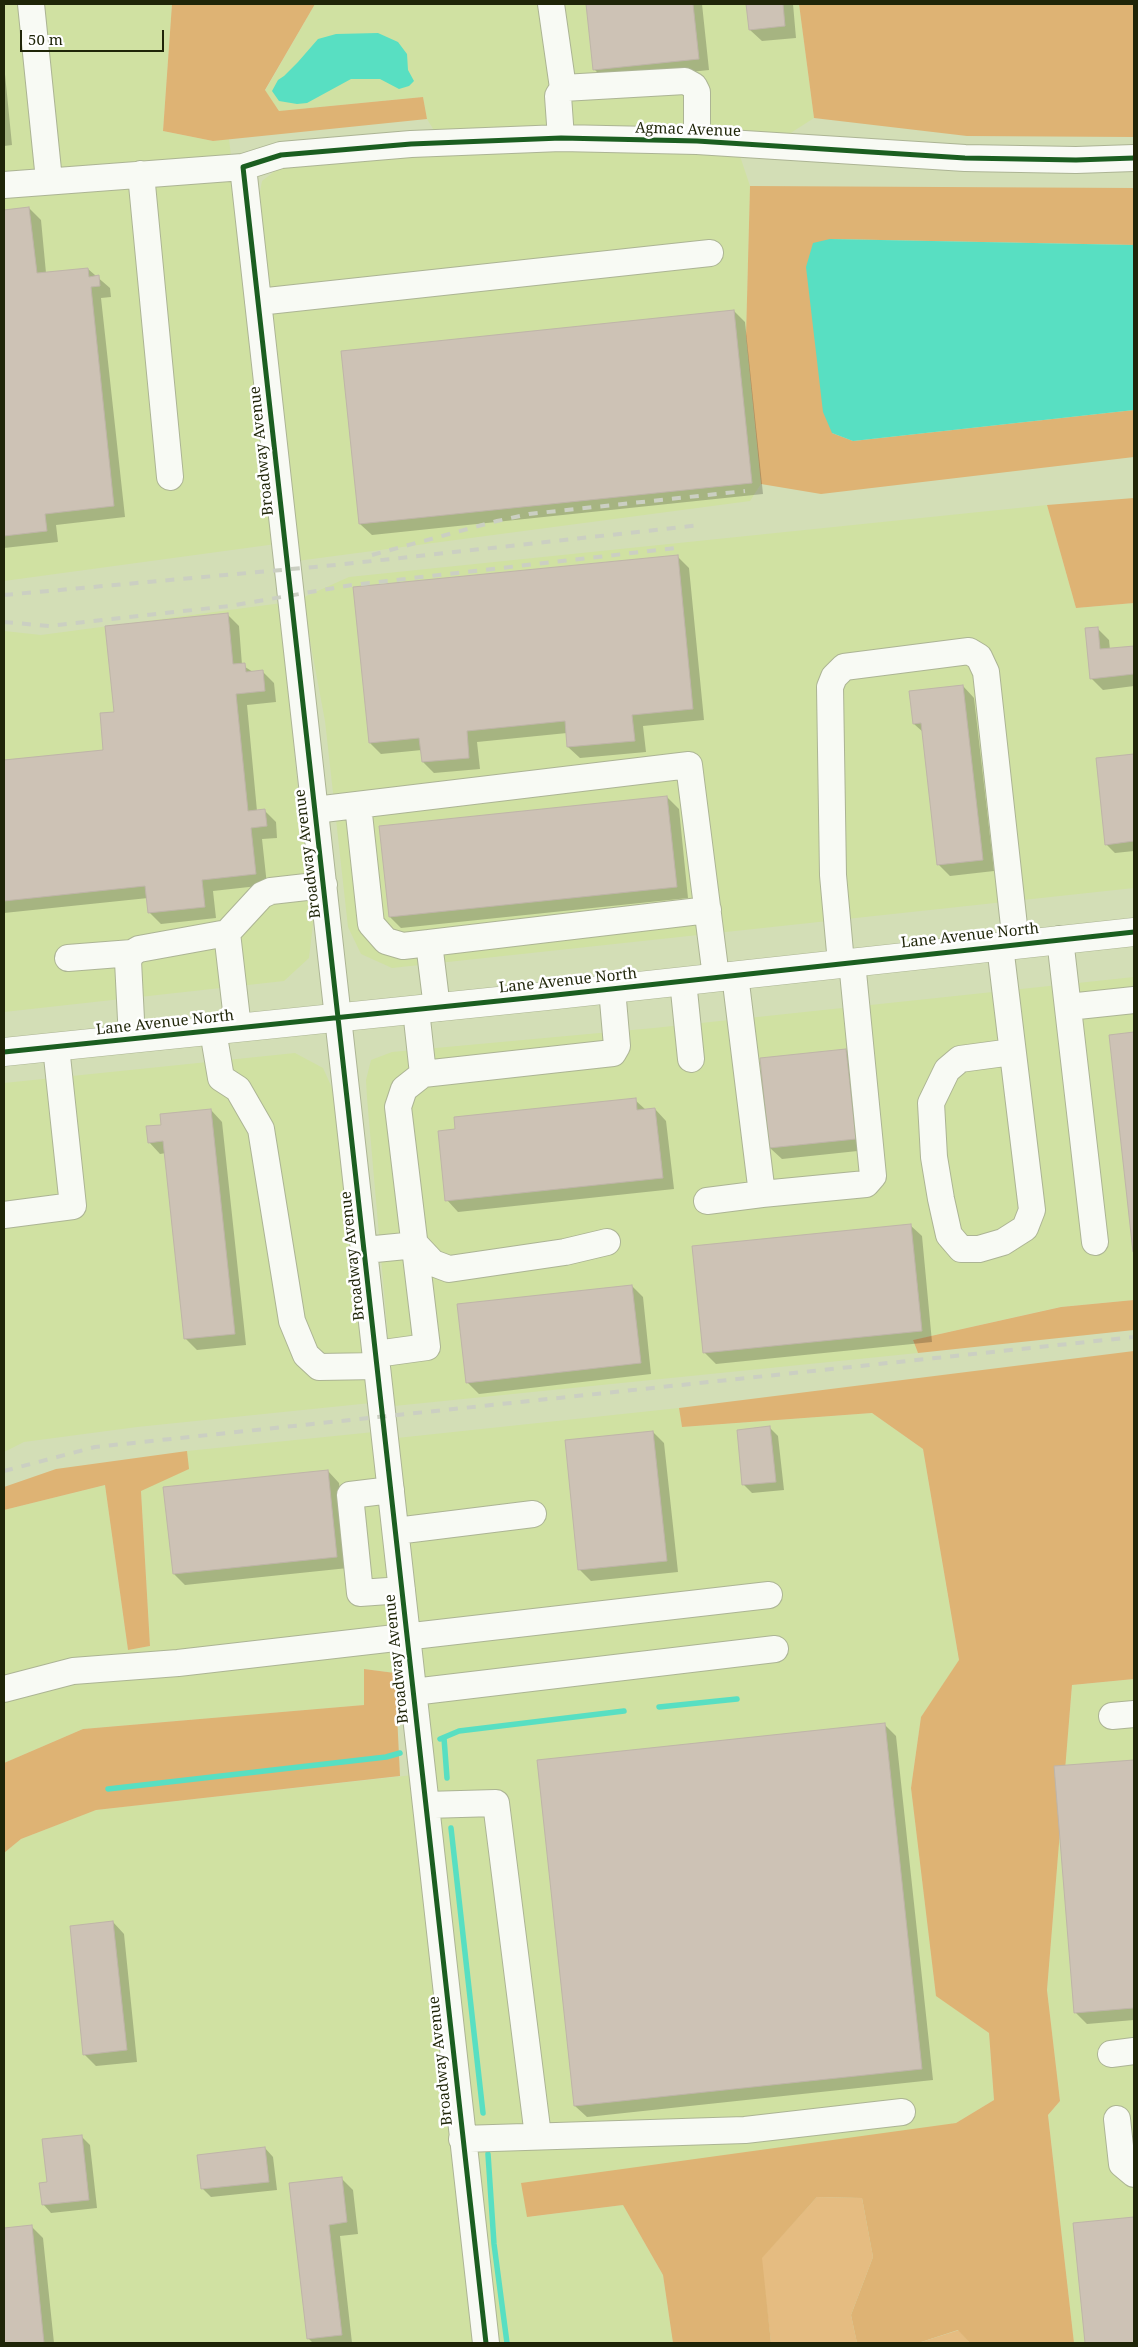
<!DOCTYPE html>
<style>
body{margin:0}
#map{position:relative;width:1138px;height:2347px;overflow:hidden;background:#d3deb6;font-family:"Noto Serif",serif}
canvas{display:block}
.frame{position:absolute;inset:0;border:5px solid #1f2508;pointer-events:none}
.scale{position:absolute;left:20px;top:30px;width:144px;height:22px;box-sizing:border-box;border:2px solid #1f2508;border-top:0;padding-left:6px;font-size:15px;line-height:18px;white-space:nowrap;color:#1f2508;-webkit-text-stroke:4px #fff;paint-order:stroke}
</style>
<div id="map">
<canvas width="1138" height="2347"></canvas>
<div class="frame"></div>
<div class="scale">50 m</div>
</div>
<script>
const g = document.querySelector('canvas').getContext('2d');
g.lineJoin = 'round';
function fill(path, color) { g.fillStyle = color; g.fill(path, 'evenodd'); }
const shape = rows => new Path2D(rows.map(r => 'M' + r).join(''));
function stroke(path, color, width, dash) { g.strokeStyle = color; g.lineWidth = width; g.lineCap = dash ? 'butt' : 'round'; g.setLineDash(dash || []); g.stroke(path); }
function label(font, color, halo, rows, align = 'center') {
  g.font = font + ' "Noto Serif",serif'; g.lineWidth = 5; g.setLineDash([]); g.textBaseline = 'middle'; g.strokeStyle = halo; g.fillStyle = color; for (const [text, x, y, turn = 0] of rows) {
    g.save(); g.translate(x, y); g.rotate((+turn || 0) * Math.PI / 180); g.textAlign = isNaN(turn) ? turn : align; if (halo) g.strokeText(text, 0, 0); g.fillText(text, 0, 0); g.restore();
  }
}
fill(shape([
 [4,4,172,4,163,131,213,141,229,139,276,544,4,581],
 [315,4,799,4,814,118,786,136,435,132,427,119,423,97,279,111,265,91],
 [614,149,739,153,750,186,746,336,761,484,750,501,297,561,257,208,262,181,284,164,435,152],
 [1047,505,1076,608,1134,603,1134,888,392,968,361,954,348,927,325,721,302,598,349,577],
 [282,603,295,761,313,924,309,958,284,981,4,1012,4,631,41,635],
 [1134,977,1134,1300,1060,1307,913,1340,918,1353,394,1406,367,1098,366,1080,371,1060,392,1052,654,1028],
 [295,1053,323,1068,333,1090,371,1403,137,1427,24,1442,4,1452,4,1083],
 [679,1408,682,1427,872,1413,923,1449,959,1661,921,1717,911,1788,936,1995,989,2033,994,2100,956,2123,528,2217,623,2205,663,2275,673,2343,495,2343,397,1438],
 [374,1432,396,1618,395,1673,364,1669,365,1705,83,1729,4,1763,4,1510,105,1485,128,1650,150,1646,141,1490,188,1469,187,1451],
 [1134,1679,1134,2343,1074,2343,1048,2115,1060,2101,1047,1990,1072,1685],
 [413,1775,476,2343,4,2343,4,1853,21,1839,95,1810]
]), '#d0e1a2');
fill(shape([
 [817,2197,862,2198,873,2257,851,2315,857,2343,771,2343,761,2258],
 [959,2330,970,2343,918,2343]
]), '#e5bc81');
fill(shape([
 [172,4,315,4,265,90,279,111,423,97,427,119,213,141,163,131],
 [799,4,1134,4,1134,137,967,136,814,118],
 [750,186,1134,188,1134,245,830,239,832,433,853,441,1134,410,1134,457,821,494,761,484,746,336],
 [1134,498,1134,603,1076,608,1047,505],
 [1134,1300,1134,1330,918,1353,913,1340,1061,1307],
 [1134,1351,1134,1679,1072,1685,1047,1990,1060,2101,1048,2115,1074,2343,970,2343,958,2330,918,2343,857,2343,851,2315,873,2257,862,2198,817,2197,762,2258,771,2343,673,2343,663,2275,623,2205,527,2217,521,2183,956,2123,994,2100,989,2033,936,1996,911,1788,921,1717,959,1660,923,1449,872,1413,682,1427,679,1408],
 [187,1451,189,1469,141,1491,150,1646,128,1650,105,1485,4,1510,4,1487,56,1469],
 [364,1669,395,1673,400,1776,96,1810,21,1839,4,1853,4,1763,83,1729,364,1705]
]), '#deb374');
fill(shape([
 [378,33,398,42,407,54,408,70,414,81,409,86,399,89,380,79,351,79,307,103,297,104,279,101,272,91,278,80,284,76,298,62,318,39,336,34],
 [830,239,1134,245,1134,410,853,441,832,433,823,412,806,267,813,243]
]), '#58dfc2');
fill(shape([
 [588,4,702,4,709,70,606,81,595,70],
 [748,4,793,4,796,38,762,41,750,30],
 [4,64,12,145,4,146],
 [29,208,41,220,46,273,88,269,110,288,111,297,101,298,125,517,56,525,58,542,4,548,4,211],
 [734,311,745,322,763,494,372,535,360,524],
 [678,557,689,568,704,720,643,726,646,752,580,758,568,747,567,733,477,742,480,769,434,773,423,762,422,750,381,754,370,743],
 [227,614,239,626,242,665,253,672,262,671,274,683,276,702,247,705,257,811,264,810,276,822,277,838,262,839,267,885,213,891,216,918,161,924,149,912,148,898,4,913,4,761,104,751,115,713],
 [1097,628,1109,640,1110,650,1134,647,1134,686,1103,690,1091,678],
 [963,686,974,698,994,871,950,876,938,864,923,732,914,724],
 [1134,755,1134,851,1115,853,1106,844,1097,759],
 [667,797,679,809,688,898,401,928,390,917],
 [1134,1034,1134,1250,1110,1036],
 [846,1050,857,1062,867,1150,782,1159,770,1148],
 [635,1100,646,1110,655,1109,666,1121,674,1189,458,1212,447,1200],
 [211,1110,222,1122,246,1345,197,1350,185,1338,166,1153,160,1154,149,1142,162,1126],
 [910,1225,922,1236,932,1342,716,1364,704,1352],
 [632,1286,643,1297,651,1374,479,1394,467,1382],
 [770,1428,778,1436,784,1490,752,1493,744,1485],
 [653,1432,664,1443,678,1572,591,1581,580,1570,566,1441],
 [328,1471,339,1483,348,1568,185,1585,174,1574],
 [884,1724,896,1736,933,2080,587,2117,575,2106],
 [1134,1761,1134,2020,1087,2024,1076,2013,1055,1768],
 [113,1922,124,1934,137,2062,96,2066,84,2054],
 [81,2136,90,2145,97,2208,51,2213,43,2204],
 [265,2148,273,2157,277,2190,211,2197,203,2189],
 [341,2178,353,2190,358,2234,340,2236,352,2343,313,2343,308,2338,291,2184],
 [1134,2218,1134,2343,1087,2343,1074,2225],
 [31,2226,43,2238,54,2343,4,2343,4,2229]
]), '#0003');
stroke(shape([
 [659,1707,737,1699],
 [444,1738,447,1778],
 [440,1739,459,1731,624,1711],
 [108,1789,386,1757,400,1753],
 [451,1828,483,2113],
 [488,2154,494,2244,507,2343]
]), '#58dfc2', 5.5);
const building = shape([
 [586,4,693,4,699,59,593,70,586,4],
 [746,4,783,4,785,26,749,30,746,4],
 [29,207,37,273,88,268,89,277,99,275,100,286,91,287,114,506,45,514,47,531,4,536,4,210,29,207],
 [734,310,752,483,359,524,341,351,734,310],
 [678,555,693,709,632,715,635,741,567,747,565,721,467,731,469,758,422,762,419,738,369,743,353,587,678,555],
 [228,613,233,664,245,663,246,672,263,670,265,691,236,694,248,811,265,809,267,826,251,828,256,874,202,880,205,907,148,913,145,886,4,901,4,760,103,750,100,713,114,712,105,626,228,613],
 [1098,627,1100,649,1134,646,1134,674,1090,679,1085,628,1098,627],
 [963,685,983,860,937,865,921,723,913,724,909,691,963,685],
 [1134,754,1134,841,1105,845,1096,758,1134,754],
 [667,796,677,887,389,917,379,826,667,796],
 [1134,1032,1134,1252,1133,1252,1109,1035,1134,1032],
 [846,1049,856,1139,769,1148,760,1058,846,1049],
 [636,1098,637,1110,655,1108,663,1178,445,1201,438,1131,455,1129,454,1117,636,1098],
 [211,1109,235,1334,184,1339,163,1141,148,1143,146,1126,161,1125,160,1114,211,1109],
 [911,1224,922,1331,703,1353,692,1246,911,1224],
 [632,1285,641,1363,466,1383,457,1304,632,1285],
 [770,1426,776,1482,742,1485,737,1430,770,1426],
 [653,1431,667,1561,578,1570,565,1440,653,1431],
 [328,1470,337,1557,173,1574,163,1487,328,1470],
 [885,1723,922,2069,574,2106,537,1760,885,1723],
 [1134,1760,1134,2008,1074,2013,1054,1766,1134,1760],
 [113,1921,127,2050,83,2055,70,1926,113,1921],
 [82,2135,89,2200,42,2205,39,2183,47,2182,42,2139,82,2135],
 [265,2147,269,2182,201,2189,197,2155,265,2147],
 [342,2177,347,2222,329,2225,342,2335,307,2339,289,2183,342,2177],
 [1134,2217,1134,2343,1085,2343,1073,2223,1134,2217],
 [32,2225,44,2343,4,2343,4,2228,32,2225]
]);
fill(building, '#cdc2b5');
stroke(building, '#bfb5a8', 1);
const minor = shape([
 [31,4,49,180],
 [551,4,563,88],
 [561,138,558,96,563,88,685,81,694,86,697,92,697,141],
 [243,167,486,2343],
 [141,174,170,477],
 [4,185,243,167,281,155,411,144,561,138,697,141,965,158,1076,160,1134,158],
 [258,302,710,253],
 [358,805,371,924,386,941,403,946,429,943],
 [315,810,689,765,716,977],
 [227,933,238,1028],
 [1060,939,1095,1242],
 [1000,946,1032,1210,1025,1228,1003,1242,979,1249,961,1249,949,1235,941,1199,934,1157,931,1103,947,1070,960,1059,1012,1052],
 [68,958,132,953],
 [841,963,833,875,830,687,834,677,844,667,969,651,979,657,986,672,1016,944],
 [735,975,762,1194,866,1184,873,1176,852,962],
 [683,981,691,1059],
 [1068,1007,1134,1000],
 [437,1008,429,943,708,910],
 [416,1010,423,1074,613,1053,617,1046,612,989],
 [213,1031,221,1078,238,1089,261,1129,292,1321,306,1355,319,1367,377,1366],
 [132,1039,128,961,132,953,139,949,227,933,262,895,271,891,324,885],
 [707,1201,762,1194],
 [4,1215,73,1206,56,1047],
 [365,1250,416,1245,433,1263,449,1269,565,1252,607,1242],
 [376,1354,427,1347,398,1107,404,1089,423,1074],
 [391,1490,350,1495,360,1593,402,1590],
 [396,1531,533,1514],
 [4,1689,73,1671,178,1663,769,1595],
 [413,1692,775,1649],
 [1112,1716,1134,1714],
 [426,1805,496,1803,538,2136],
 [1111,2054,1134,2051],
 [1117,2119,1122,2164,1134,2174],
 [462,2139,745,2130,902,2112]
]);
const major = shape([
 [4,1052,547,996,1134,932]
]);
stroke(minor, '#acb494', 28);
stroke(major, '#acb494', 29);
stroke(minor, '#f8faf4', 26);
stroke(major, '#f8faf4', 28);
stroke(shape([
 [372,555,497,521,529,514,745,491],
 [4,595,336,565,701,525],
 [4,622,49,626,229,606,352,585,676,548],
 [4,1471,95,1447,1134,1337]
]), '#cbcfc2', 4, [9, 9]);
stroke(shape([
 [4,1052,547,996,1134,932],
 [486,2343,243,167,281,155,411,144,561,138,697,141,965,158,1076,160,1134,158]
]), '#1b5e20', 5);
label('15px', '#1f2508', '#fff', [
 ["Agmac Avenue",688,130,2],
 ["Broadway Avenue",262,451,-96],
 ["Broadway Avenue",308,854,-97],
 ["Lane Avenue North",970,936,-6],
 ["Lane Avenue North",568,981,-6],
 ["Lane Avenue North",165,1023,-6],
 ["Broadway Avenue",353,1256,-96],
 ["Broadway Avenue",397,1659,-96],
 ["Broadway Avenue",441,2061,-96]
]);
</script>
